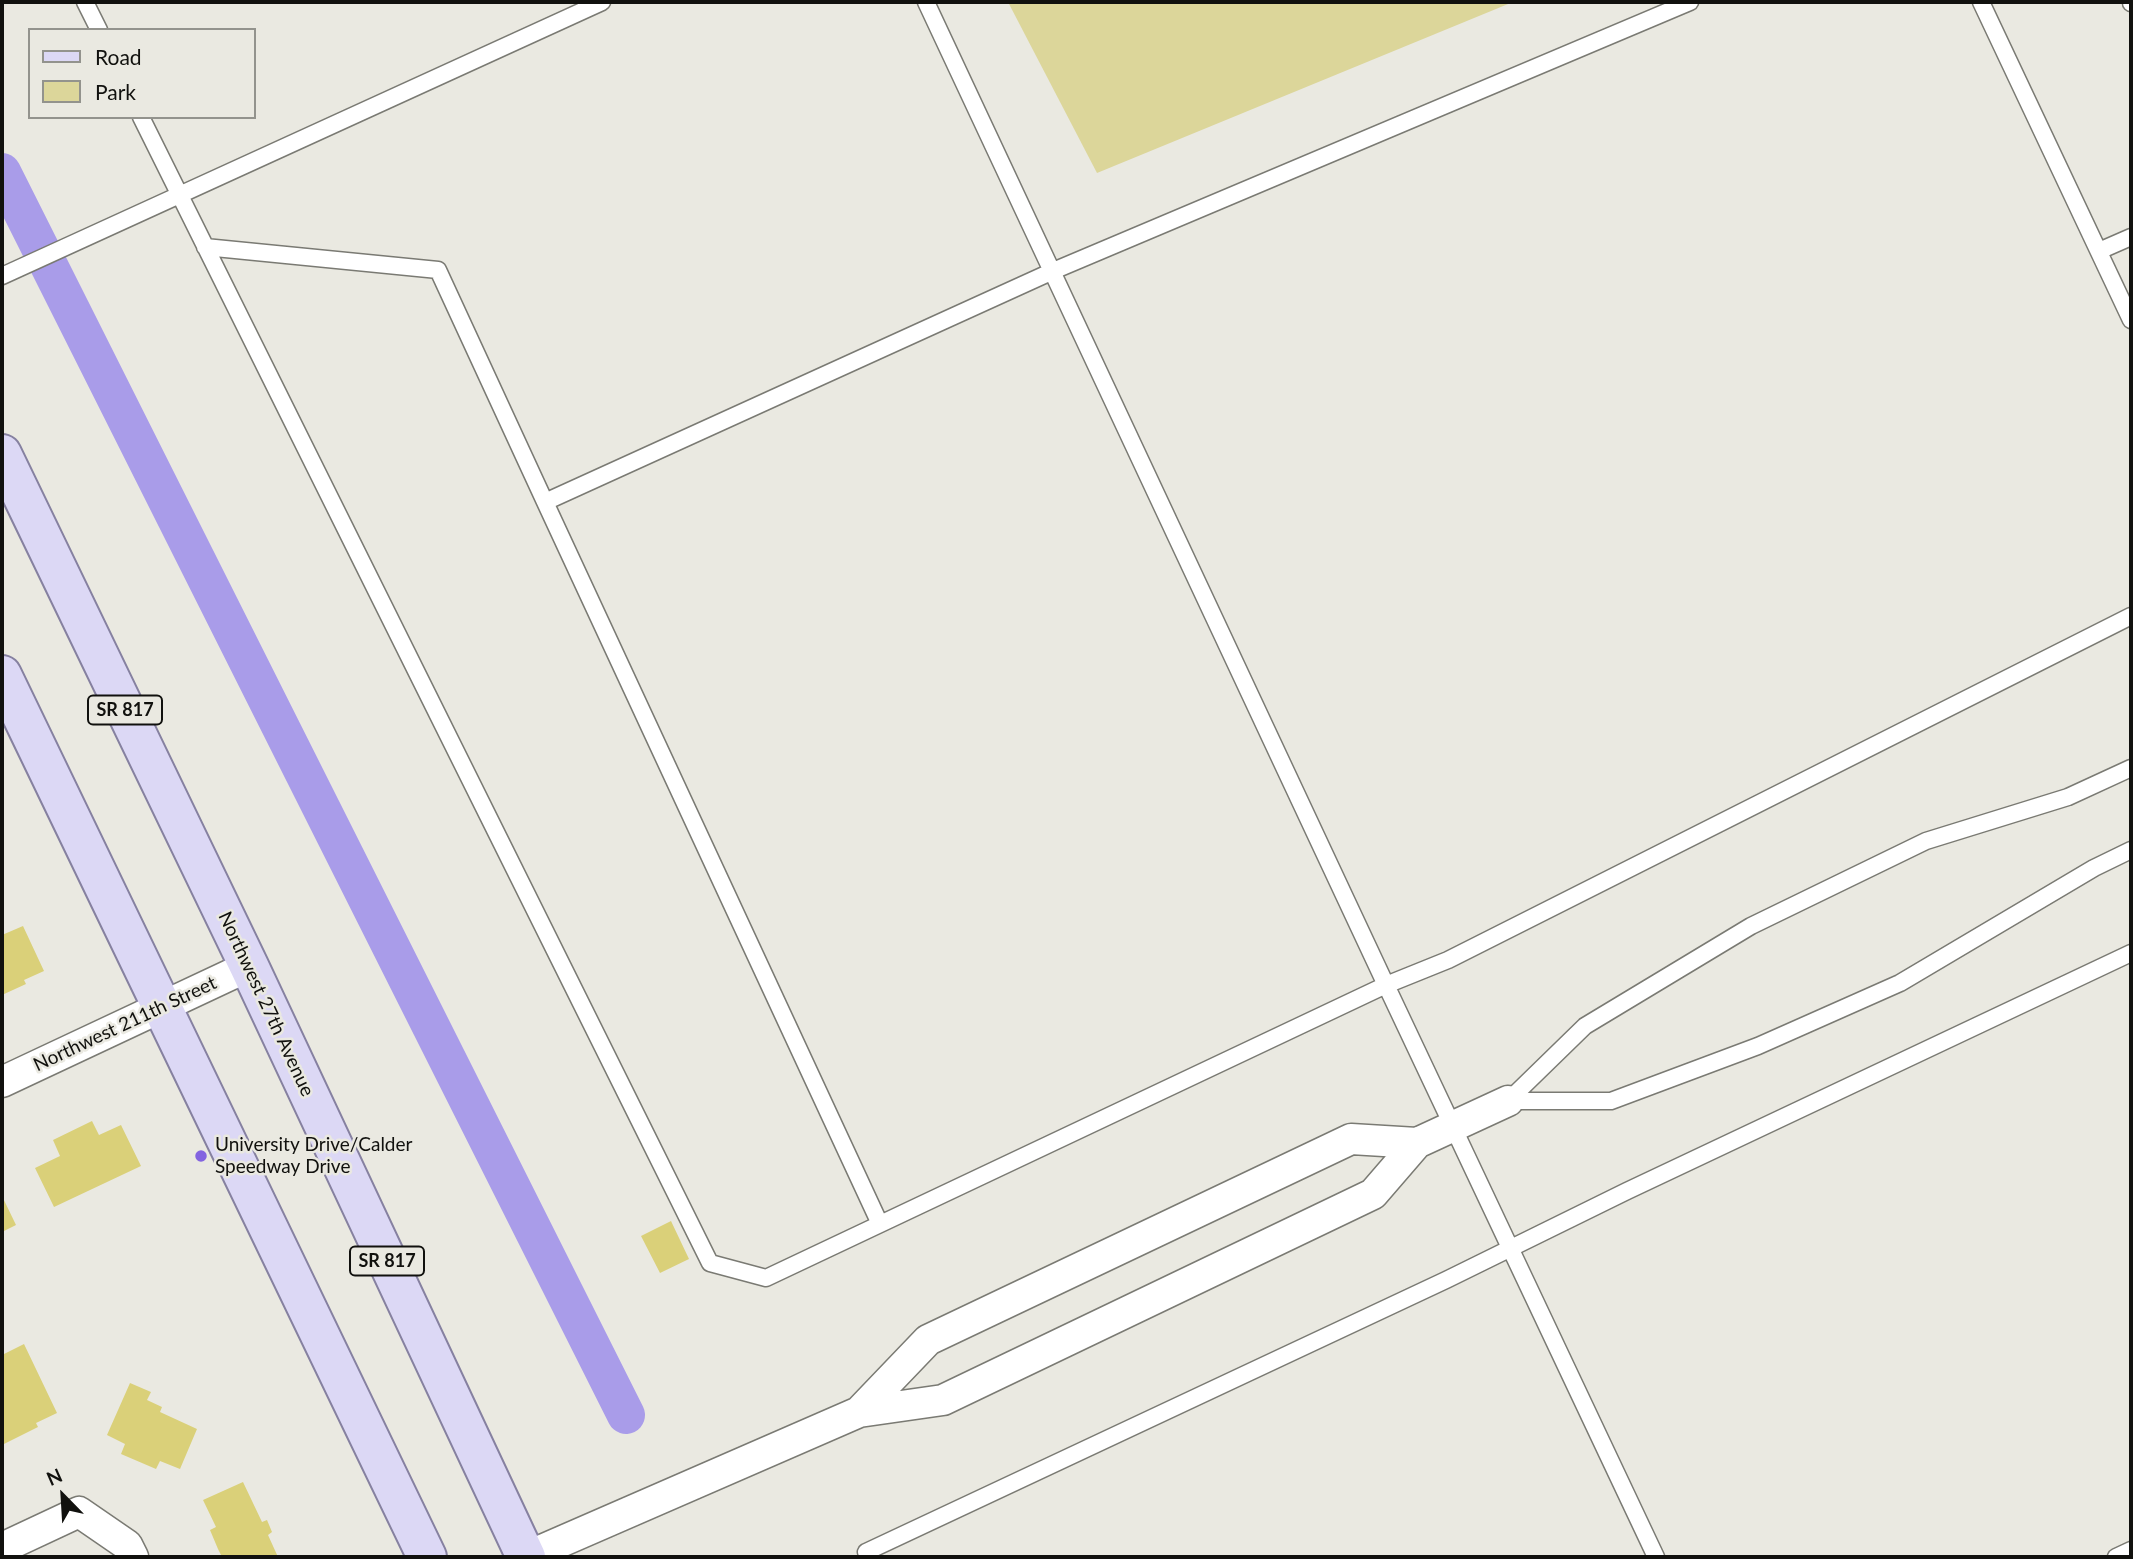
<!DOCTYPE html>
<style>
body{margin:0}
#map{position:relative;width:2133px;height:1559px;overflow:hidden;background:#eae9e1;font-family:Lato,sans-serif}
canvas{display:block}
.frame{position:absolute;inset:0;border:4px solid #11110e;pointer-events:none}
.legend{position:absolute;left:28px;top:28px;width:228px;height:91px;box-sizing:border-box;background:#eae9e1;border:2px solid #93938d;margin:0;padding:9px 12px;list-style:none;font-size:21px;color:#11110e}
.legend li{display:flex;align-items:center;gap:14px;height:35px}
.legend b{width:35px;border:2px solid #93938d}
.north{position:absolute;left:28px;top:1461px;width:70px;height:70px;-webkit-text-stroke:5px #eae9e1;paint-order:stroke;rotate:336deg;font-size:19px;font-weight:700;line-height:28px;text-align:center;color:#11110e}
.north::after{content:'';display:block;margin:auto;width:24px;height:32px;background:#11110e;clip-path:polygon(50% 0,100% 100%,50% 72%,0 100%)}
</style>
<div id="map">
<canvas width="2133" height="1559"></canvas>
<div class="frame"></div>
<ul class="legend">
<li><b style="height:9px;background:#dcd8f5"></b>Road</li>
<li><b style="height:19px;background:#dcd69a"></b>Park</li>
</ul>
<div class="north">N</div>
</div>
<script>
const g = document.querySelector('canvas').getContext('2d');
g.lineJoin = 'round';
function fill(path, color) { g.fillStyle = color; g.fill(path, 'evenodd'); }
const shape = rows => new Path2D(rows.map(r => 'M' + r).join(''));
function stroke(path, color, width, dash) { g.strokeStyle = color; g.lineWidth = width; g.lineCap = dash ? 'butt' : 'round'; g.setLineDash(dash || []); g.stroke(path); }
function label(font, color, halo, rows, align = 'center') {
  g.font = font + ' Lato,sans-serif'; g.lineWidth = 5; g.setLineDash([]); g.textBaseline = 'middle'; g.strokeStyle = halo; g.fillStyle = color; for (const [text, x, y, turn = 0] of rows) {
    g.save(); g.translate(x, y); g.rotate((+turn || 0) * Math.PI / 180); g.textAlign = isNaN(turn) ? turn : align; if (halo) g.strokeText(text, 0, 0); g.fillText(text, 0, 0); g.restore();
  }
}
fill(shape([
 [1008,2,1513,2,1097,173]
]), '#dcd69a');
stroke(shape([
 [2,172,626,1415]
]), '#a99ce9', 38);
fill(shape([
 [23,926,44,971,24,980,26,984,2,995,2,935],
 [92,1121,99,1135,121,1125,141,1166,54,1207,35,1168,60,1156,53,1140],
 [2,1196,16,1225,2,1232],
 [671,1221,689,1259,660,1273,641,1236],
 [24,1344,57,1413,36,1423,38,1427,2,1445,2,1355],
 [130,1383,151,1392,147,1400,162,1407,160,1412,197,1429,180,1469,160,1461,156,1469,121,1454,125,1444,107,1435],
 [243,1482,262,1522,267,1520,272,1532,268,1535,278,1557,222,1557,218,1549,210,1530,216,1527,203,1500]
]), '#dad079');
const lane = shape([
 [85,2,99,30],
 [926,2,1386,985,1656,1557],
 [1981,2,2131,320],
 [2131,2,2131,3],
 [141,117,710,1263,766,1278,1386,985,1448,960,2131,616],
 [205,247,438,270,545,502],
 [2099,251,2131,237],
 [2,276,602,2],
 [1508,1101,1585,1026,1751,926,1926,841,2068,797,2131,768],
 [1508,1101,1611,1101,1758,1046,1900,983,2094,868,2131,850],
 [880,1224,545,502,1053,271,1690,2],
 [869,1557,866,1552,1446,1280,1627,1191,2131,953],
 [2116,1557,2131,1550]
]);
const street = shape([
 [2,1082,249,966],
 [859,1412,928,1340,1351,1139,1417,1143],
 [2,1548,79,1512,127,1545,133,1557],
 [526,1557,859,1412,943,1400,1373,1194,1417,1143,1508,1101]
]);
const primary = shape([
 [2,454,249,966,526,1557],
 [2,675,427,1557]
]);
stroke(lane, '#7a7a73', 19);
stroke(street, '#7a7a73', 33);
stroke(primary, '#8681a0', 42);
stroke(lane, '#fff', 16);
stroke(street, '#fff', 30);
stroke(primary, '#dcd8f5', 38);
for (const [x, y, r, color] of [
 [201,1156,7,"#8364e0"]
]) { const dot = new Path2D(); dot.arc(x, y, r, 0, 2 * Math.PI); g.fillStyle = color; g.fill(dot); stroke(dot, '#eae9e1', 2.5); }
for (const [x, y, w] of [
 [125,710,74],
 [387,1261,74]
]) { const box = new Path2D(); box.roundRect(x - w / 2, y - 14.5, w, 29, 5); g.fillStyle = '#eae9e1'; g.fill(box); stroke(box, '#11110e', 2); }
label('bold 18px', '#11110e', null, [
 ["SR 817",125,710],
 ["SR 817",387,1261]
]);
label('19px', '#11110e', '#eae9e1', [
 ["Northwest 27th Avenue",266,1004,65],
 ["Northwest 211th Street",125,1024,-25]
]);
label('19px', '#11110e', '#eae9e1', [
 ["University Drive/Calder",215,1145],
 ["Speedway Drive",215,1167]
], 'left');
</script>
